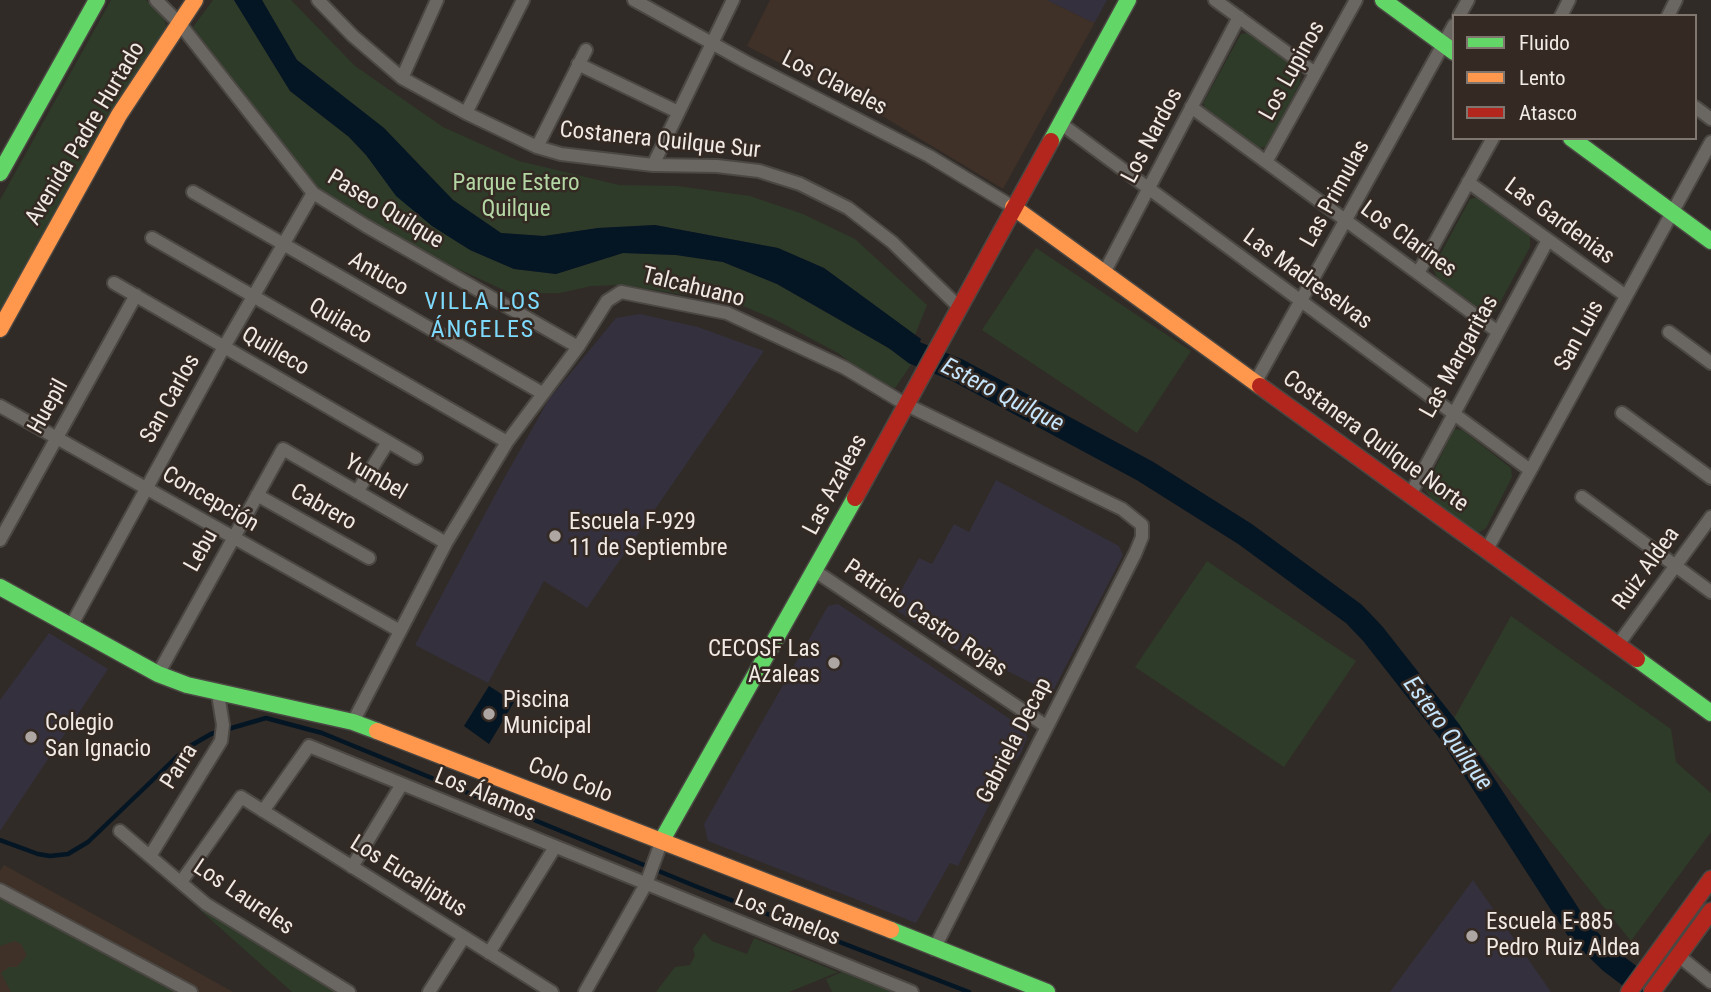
<!DOCTYPE html>
<meta charset="utf-8">
<style>
body{margin:0}
#map{position:relative;width:1711px;height:992px;overflow:hidden;background:#302b27;font-family:"Roboto Condensed",sans-serif}
canvas{display:block}
.legend{position:absolute;left:1452px;top:14px;width:245px;height:126px;box-sizing:border-box;background:#342a23;border:2px solid #7f7670;margin:0;padding:9px 12px;list-style:none;font-size:21px;color:#f0e9e4}
.legend li{display:flex;align-items:center;gap:14px;height:35px}
.legend b{width:35px;border:2px solid #7f7670}
</style>
<div id="map">
<canvas width="1711" height="992"></canvas>
<ul class="legend">
<li><b style="height:9px;background:#63d668"></b>Fluido</li>
<li><b style="height:9px;background:#ff974d"></b>Lento</li>
<li><b style="height:9px;background:#b3261e"></b>Atasco</li>
</ul>
</div>
<script>
const g = document.querySelector('canvas').getContext('2d');
g.lineJoin = 'round';
function fill(path, color) { g.fillStyle = color; g.fill(path, 'evenodd'); }
const shape = rows => new Path2D(rows.map(r => 'M' + r).join(''));
function stroke(path, color, width, dash) { g.strokeStyle = color; g.lineWidth = width; g.lineCap = dash ? 'butt' : 'round'; g.setLineDash(dash || []); g.stroke(path); }
function label(font, color, halo, rows, align = 'center') {
  g.font = font + ' "Roboto Condensed",sans-serif'; g.lineWidth = 5; g.setLineDash([]); g.textBaseline = 'middle'; g.strokeStyle = halo; g.fillStyle = color; for (const [text, x, y, turn = 0] of rows) {
    g.save(); g.translate(x, y); g.rotate((+turn || 0) * Math.PI / 180); g.textAlign = isNaN(turn) ? turn : align; if (halo) g.strokeText(text, 0, 0); g.fillText(text, 0, 0); g.restore();
  }
}
fill(shape([
 [770,0,1047,0,1092,22,1095,22,1003,189,884,117,747,46],
 [4,865,124,931,233,992,0,992,0,871]
]), '#3f3127');
fill(shape([
 [1047,0,1107,0,1095,22,1092,22],
 [640,314,698,327,764,351,587,608,544,581,488,683,415,645,502,482,549,399,616,318],
 [996,480,1119,546,1123,555,1052,693,1003,669,997,677,892,607,919,558,932,564,954,524,969,532],
 [838,604,1025,729,1027,738,1021,753,1006,772,958,866,950,863,916,923,708,841,704,824,828,606],
 [49,633,108,669,0,831,0,700],
 [1473,880,1551,992,1390,992]
]), '#34303e');
fill(shape([
 [111,0,146,0,164,18,167,30,0,315,0,200],
 [213,0,234,0,290,91,349,137,432,226,470,250,514,269,556,274,623,253,676,255,723,262,777,284,913,362,895,388,868,376,838,353,776,320,736,303,623,285,591,286,560,293,510,293,439,260,362,218,319,190,259,115,193,27],
 [262,0,291,0,355,66,443,127,519,161,619,185,677,186,750,196,803,214,855,239,927,305,915,335,824,268,778,248,655,225,598,228,544,236,501,233,453,200,384,128,297,60],
 [1249,33,1301,71,1300,83,1266,147,1256,148,1208,113,1203,103,1241,34],
 [1479,197,1530,236,1530,247,1495,312,1485,312,1437,278,1433,268,1470,199],
 [1036,248,1191,351,1137,433,982,330],
 [1454,429,1462,430,1511,468,1512,477,1486,528,1478,533,1433,502,1425,489],
 [1207,561,1356,661,1284,767,1135,667],
 [1511,616,1671,729,1676,762,1711,793,1711,832,1631,941,1453,720],
 [0,896,121,960,163,985,178,992,11,992,1,973,9,967,17,967,27,955,21,944,15,941,0,946],
 [206,904,349,992,292,992,200,910],
 [704,933,712,941,747,954,754,938,838,972,789,992,656,992,675,967,690,965,695,955,693,949],
 [842,972,892,992,832,992,826,979]
]), '#2f3b29');
fill(shape([
 [234,0,262,0,297,60,384,128,453,200,501,233,544,236,598,228,655,225,778,248,824,268,921,339,913,362,777,284,723,262,676,255,623,253,556,274,514,269,470,250,432,226,396,196,366,155,349,137,290,91],
 [489,686,514,702,489,744,464,726]
]), '#041524');
stroke(shape([
 [0,840,38,854,50,856,68,854,88,842,185,749,211,734,266,718,322,733,700,888,969,992]
]), '#041524', 4.5);
stroke(shape([
 [890,334,915,353,957,370,1145,471,1245,534,1354,614,1373,634,1450,732,1579,931,1610,961,1651,992]
]), '#041524', 24);
const street = shape([
 [156,0,180,24,313,193,366,226,578,347],
 [318,0,353,36,402,78,466,113,537,147,561,154,653,165,717,166,759,171,800,184,848,208,892,242,959,307],
 [634,0,746,62,929,156,1013,207],
 [1215,0,1315,73],
 [1459,16,1468,0],
 [1561,16,1569,0],
 [1668,16,1676,0],
 [578,64,678,112],
 [402,78,437,0],
 [1191,107,1498,332],
 [1695,107,1711,119],
 [466,113,523,0],
 [1060,123,1530,470],
 [537,147,586,50],
 [1266,162,1356,0],
 [653,165,733,0],
 [1468,182,1626,296],
 [193,192,542,393],
 [152,238,507,442],
 [1104,273,1239,17],
 [1418,273,1493,138],
 [114,283,416,458],
 [1669,332,1711,363],
 [1255,383,1454,25],
 [0,406,400,631],
 [1622,413,1711,478],
 [357,492,388,442],
 [257,495,369,558],
 [1410,495,1548,240],
 [1582,497,1711,592],
 [0,540,136,295],
 [1486,551,1711,142],
 [815,571,1046,726],
 [71,626,224,347,313,193],
 [1617,646,1711,517],
 [158,674,283,449,446,543],
 [353,722,446,543,507,442,578,347,607,301,621,292,727,313,845,368,905,404,1122,509,1142,525,1142,537,1135,554,934,949],
 [263,811,309,746,912,992],
 [120,831,206,904,349,992],
 [150,856,221,741,223,725,218,694],
 [352,867,402,784],
 [181,882,241,797,552,992],
 [0,890,191,992],
 [489,953,555,847],
 [1679,956,1711,982],
 [429,992,464,937],
 [585,992,646,884,662,840]
]);
const fast = shape([
 [1383,0,1454,52],
 [1571,138,1711,241],
 [1051,141,1128,0],
 [0,173,97,0],
 [0,587,158,674,187,685,353,722,377,731],
 [1637,659,1711,713],
 [662,840,855,498],
 [891,930,1047,992]
]);
const slow = shape([
 [1013,207,1260,386],
 [0,329,119,115,195,0],
 [377,731,891,930]
]);
const jam = shape([
 [1260,386,1637,659],
 [855,498,1051,141],
 [1629,992,1711,879],
 [1652,992,1711,911]
]);
stroke(street, '#4b4743', 16);
stroke(fast, '#4b4743', 19);
stroke(slow, '#4b4743', 19);
stroke(jam, '#4b4743', 19);
stroke(street, '#6a6662', 12);
stroke(fast, '#63d668', 16);
stroke(slow, '#ff974d', 16);
stroke(jam, '#b3261e', 16);
for (const [x, y, r, color] of [
 [555,536,7,"#ada6a2"],
 [834,663,7,"#ada6a2"],
 [489,714,7,"#ada6a2"],
 [31,737,7,"#ada6a2"],
 [1472,936,7,"#ada6a2"]
]) { const dot = new Path2D(); dot.arc(x, y, r, 0, 2 * Math.PI); g.fillStyle = color; g.fill(dot); stroke(dot, '#342a23', 2.5); }
label('23px', '#f0e9e4', '#342a23', [
 ["Los Lupinos",1293,71,-61],
 ["Los Claveles",834,84,27],
 ["Avenida Padre Hurtado",86,134,-59],
 ["Los Nardos",1153,136,-62],
 ["Costanera Quilque Sur",660,141,6],
 ["Las Primulas",1336,194,-61],
 ["Paseo Quilque",385,210,31],
 ["Las Gardenias",1559,222,36],
 ["Los Clarines",1408,240,36],
 ["Antuco",378,275,30],
 ["Las Madreselvas",1307,280,36],
 ["Talcahuano",693,288,14],
 ["Quilaco",340,322,30],
 ["San Luis",1580,336,-61],
 ["Quilleco",275,352,30],
 ["Las Margaritas",1460,357,-61],
 ["San Carlos",171,399,-61],
 ["Huepil",49,407,-61],
 ["Costanera Quilque Norte",1375,442,36],
 ["Yumbel",375,478,30],
 ["Las Azaleas",836,485,-62],
 ["Concepción",210,500,30],
 ["Cabrero",323,508,29],
 ["Lebu",202,551,-61],
 ["Ruiz Aldea",1647,569,-54],
 ["Patricio Castro Rojas",925,619,34],
 ["Gabriela Decap",1015,741,-63],
 ["Parra",180,767,-58],
 ["Colo Colo",570,781,21],
 ["Los Álamos",485,796,22],
 ["Los Eucaliptus",408,877,32],
 ["Los Laureles",243,898,34],
 ["Los Canelos",787,919,22]
]);
label('23px', '#b3d6a4', '#342a23', [
 ["Parque Estero",516,184],
 ["Quilque",516,210]
]);
label('23px', '#f0e9e4', '#342a23', [
 ["Escuela F-929",569,523],
 ["11 de Septiembre",569,549],
 ["CECOSF Las",820,650,"right"],
 ["Azaleas",820,676,"right"],
 ["Piscina",503,701],
 ["Municipal",503,727],
 ["Colegio",45,724],
 ["San Ignacio",45,750],
 ["Escuela E-885",1486,923],
 ["Pedro Ruiz Aldea",1486,949]
], 'left');
g.letterSpacing = '2px';
label('24px', '#7edafd', '#342a23', [
 ["VILLA LOS",483,303],
 ["ÁNGELES",483,331]
]);
g.letterSpacing = '0px';
label('italic 24px', '#c6e6fd', '#342a23', [
 ["Estero Quilque",1002,396,27],
 ["Estero Quilque",1447,734,54]
]);
</script>
